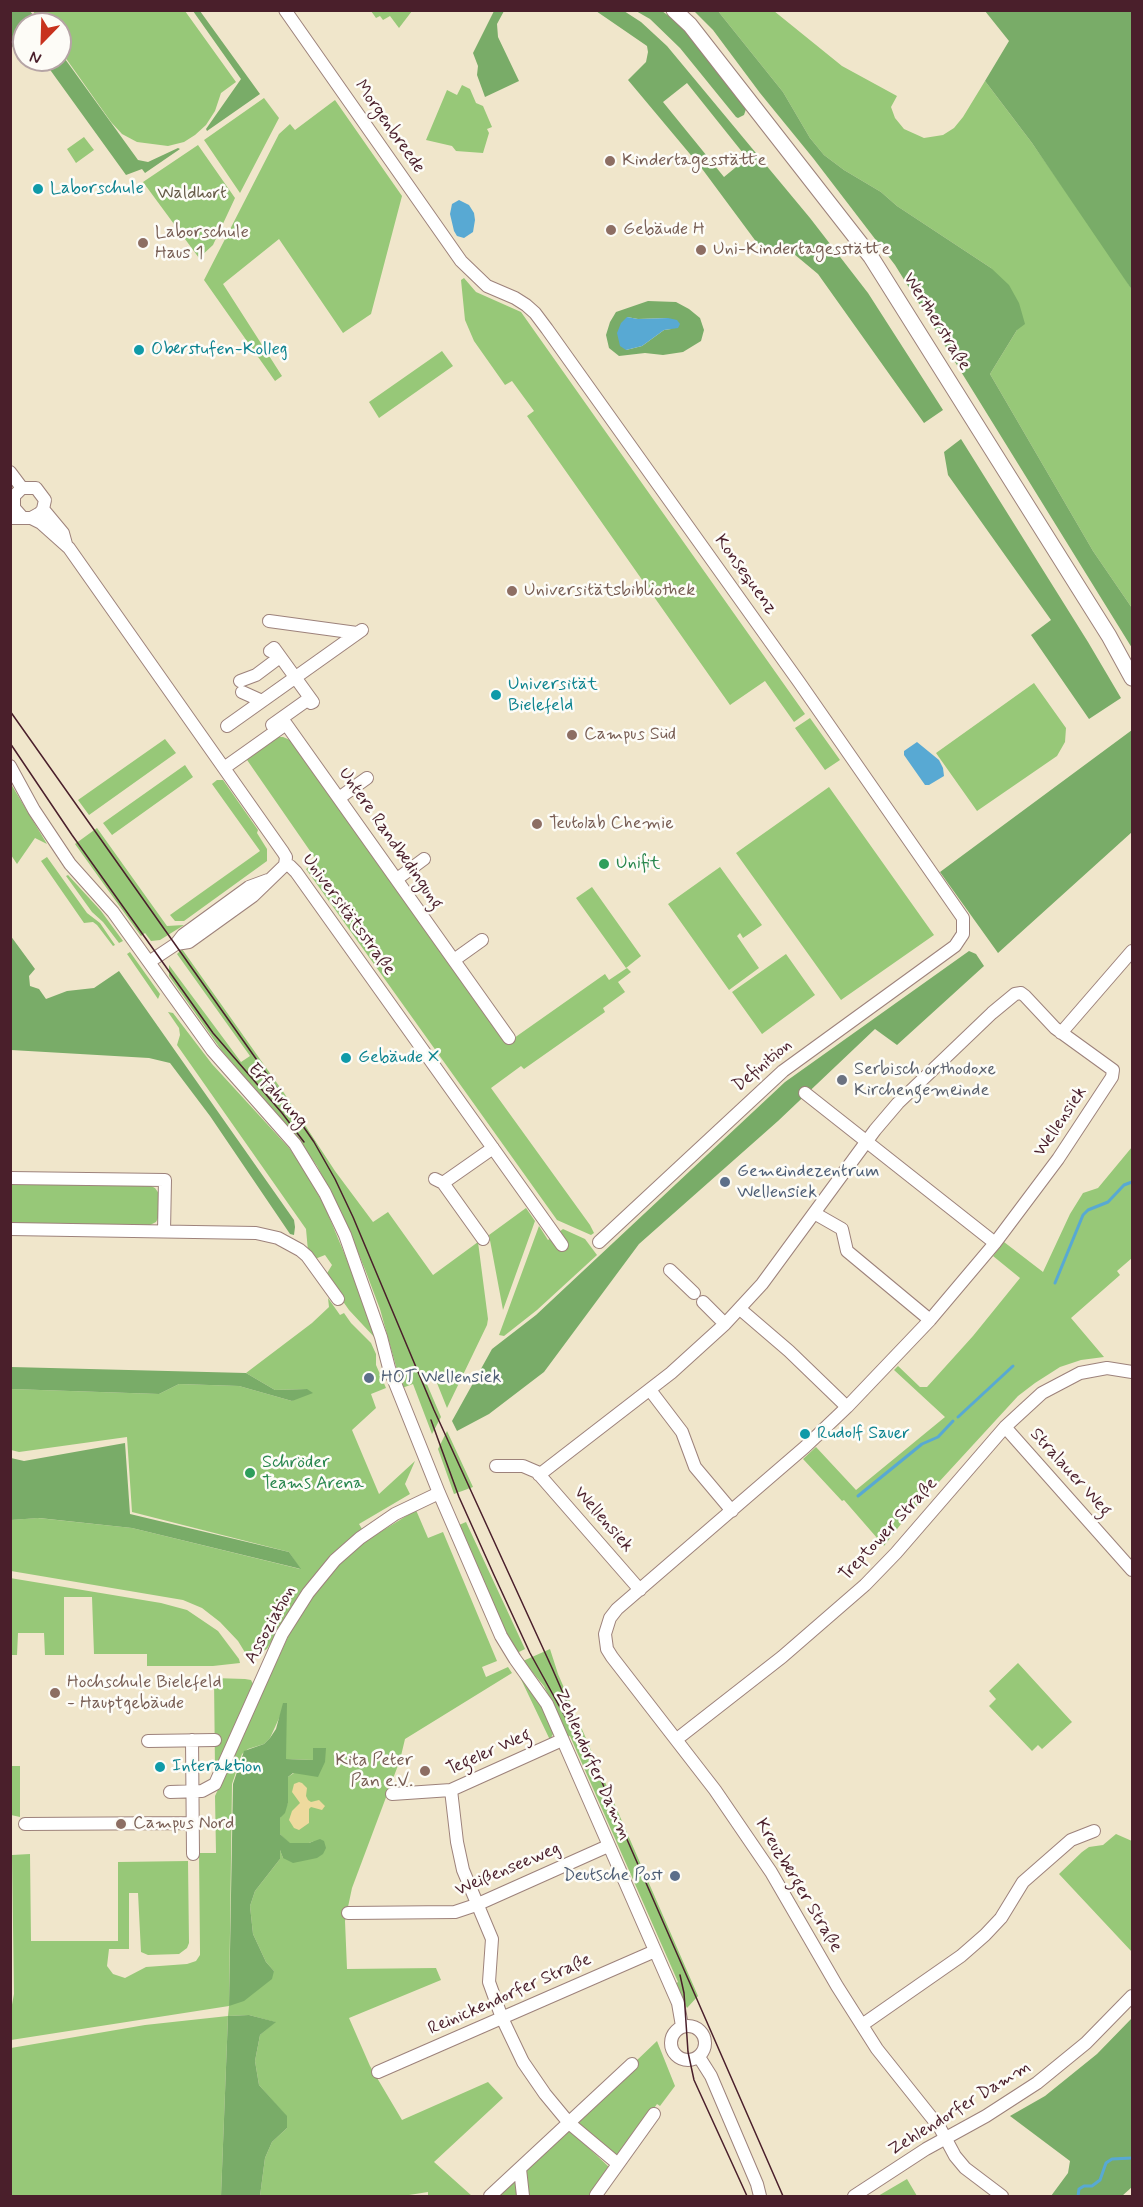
<!DOCTYPE html>
<meta charset="utf-8">
<style>
body{margin:0}
#map{position:relative;width:1143px;height:2207px;overflow:hidden;background:#f0e6cb;font-family:Mynerve,sans-serif}
canvas{display:block}
.frame{position:absolute;inset:0;border:12px solid #4a1f2b;pointer-events:none}
.north{position:absolute;left:12px;top:12px;width:60px;height:60px;box-sizing:border-box;background:#fdfcf7;border:2px solid #b5a4a5;border-radius:50%;rotate:203deg;font-size:16px;font-weight:700;line-height:24px;text-align:center;color:#4a1f2b}
.north::after{content:'';display:block;margin:auto;width:21px;height:27px;background:#c8321e;clip-path:polygon(50% 0,100% 100%,50% 72%,0 100%)}
</style>
<div id="map">
<canvas width="1143" height="2207"></canvas>
<div class="frame"></div>
<div class="north">N</div>
</div>
<script>
const g = document.querySelector('canvas').getContext('2d');
g.lineJoin = 'round';
function fill(path, color) { g.fillStyle = color; g.fill(path, 'evenodd'); }
const shape = rows => new Path2D(rows.map(r => 'M' + r).join(''));
function stroke(path, color, width, dash) { g.strokeStyle = color; g.lineWidth = width; g.lineCap = dash ? 'butt' : 'round'; g.setLineDash(dash || []); g.stroke(path); }
function label(font, color, halo, rows, align = 'center') {
  g.font = font + ' Mynerve,sans-serif'; g.lineWidth = 5; g.setLineDash([]); g.textBaseline = 'middle'; g.strokeStyle = halo; g.fillStyle = color; for (const [text, x, y, turn = 0] of rows) {
    g.save(); g.translate(x, y); g.rotate((+turn || 0) * Math.PI / 180); g.textAlign = isNaN(turn) ? turn : align; if (halo) g.strokeText(text, 0, 0); g.fillText(text, 0, 0); g.restore();
  }
}
fill(shape([
 [33,11,185,11,236,82,221,93,215,111,206,125,195,135,184,142,168,146,137,142,122,134,111,122,60,50,60,24,41,24],
 [371,11,412,11,399,28,390,16,383,20,380,16,376,18],
 [718,11,774,11,842,66,897,96,891,107,895,118,904,129,924,138,943,135,954,128,963,117,985,81,1032,143,1113,259,1132,290,1132,608,1093,551,990,374,1017,330,991,268,897,206,881,192,844,170,824,155,810,138,783,92],
 [462,85,470,89,476,103,483,106,492,127,487,129,489,133,483,153,456,151,452,146,426,140,447,90,457,95],
 [264,98,279,118,240,193,204,140],
 [335,100,402,196,371,314,343,333,279,239,223,284,282,376,275,381,204,280,279,134,290,124,295,130],
 [84,137,94,150,76,163,67,149],
 [198,145,235,198,213,245,199,258,143,182],
 [464,278,476,292,521,312,805,714,794,722,765,681,730,705,527,416,534,411,512,381,505,385,474,341,465,320,461,280],
 [442,351,453,366,379,418,369,402],
 [1034,683,1066,728,1065,742,1057,756,977,811,936,753],
 [810,718,840,760,825,770,795,728],
 [277,737,283,737,290,740,507,1043,605,974,609,980,627,968,631,972,618,982,625,992,603,1008,605,1012,524,1069,521,1066,491,1088,590,1225,594,1233,591,1235,557,1220,306,869,317,861,245,757],
 [165,739,176,753,89,815,78,800],
 [185,765,193,777,112,835,103,823],
 [217,780,223,780,258,830,257,833,267,849,267,861,184,921,175,921,170,915,260,851,212,784],
 [11,784,47,844,35,838,17,864,11,855],
 [829,787,934,935,841,1000,736,853],
 [97,828,167,926,184,925,160,940,151,941,145,933,141,936,75,844],
 [47,857,87,913,100,923,115,945,113,946,97,925,93,922,84,923,41,861],
 [720,867,762,925,743,938,740,933,737,936,759,968,729,990,668,904],
 [68,875,101,911,123,941,119,943,103,922,92,912,66,876],
 [592,887,641,956,626,968,576,898],
 [182,949,284,1093,335,1171,373,1222,388,1212,433,1275,478,1242,488,1319,487,1325,447,1408,435,1378,426,1382,441,1417,432,1434,413,1384,402,1388,380,1309,366,1272,347,1225,317,1166,292,1131,222,1051,169,976,169,965,241,1062,250,1056,177,954],
 [130,952,160,994,158,999,127,954],
 [786,954,815,995,762,1034,732,992],
 [168,1012,173,1013,212,1064,290,1149,307,1174,325,1207,347,1260,376,1339,349,1310,328,1280,326,1275,332,1265,325,1255,315,1259,308,1251,306,1229,177,1045,180,1035,179,1028],
 [1132,1147,1132,1258,1117,1271,1120,1275,1071,1318,1104,1357,1081,1360,1060,1367,1035,1383,1018,1396,904,1520,884,1546,844,1500,842,1501,803,1459,816,1447,856,1490,945,1417,894,1370,898,1366,920,1387,927,1387,973,1336,1020,1278,993,1256,1004,1242,1043,1272,1070,1214,1083,1193,1098,1188],
 [11,1183,149,1185,155,1188,160,1195,159,1216,156,1222,150,1225,11,1224],
 [526,1208,535,1221,503,1310,489,1235],
 [539,1226,548,1240,563,1229,585,1239,597,1255,537,1310,504,1336,499,1335],
 [328,1298,340,1315,344,1313,351,1323,371,1343,376,1354,376,1365,386,1388,371,1394,376,1408,352,1430,379,1494,415,1461,405,1484,410,1494,359,1524,362,1529,331,1556,304,1588,267,1649,249,1659,238,1641,220,1622,202,1608,183,1600,11,1571,11,1520,38,1518,132,1528,300,1569,289,1552,132,1512,127,1437,19,1452,11,1450,11,1389,159,1394,179,1384,239,1386,292,1401,307,1389,275,1390,246,1373,312,1323,329,1307],
 [447,1431,473,1487,454,1494,438,1449],
 [416,1510,428,1538,443,1532,497,1661,482,1667,486,1677,508,1667,512,1673,405,1739,400,1760,352,1888,345,1921,347,1969,436,1968,441,1980,349,2018,370,2066,402,2120,488,2082,503,2098,434,2162,472,2196,428,2196,428,2192,409,2195,408,2196,260,2196,265,2158,272,2142,287,2128,287,2117,259,2085,255,2061,260,2035,275,2022,249,2015,228,2016,221,2196,11,2196,11,2048,145,2025,228,2016,229,2006,11,2040,11,2010,14,1994,12,1855,30,1854,31,1941,118,1941,118,1862,188,1861,189,1943,187,1948,179,1954,148,1955,141,1952,138,1893,129,1893,129,1949,109,1949,107,1966,113,1974,125,1978,146,1967,187,1964,196,1961,200,1955,200,1951,199,1853,216,1853,215,1796,293,1626,314,1594,338,1565,364,1542],
 [286,1703,286,1759,313,1760,288,1777,288,1803,280,1818,280,1834,289,1843,309,1843,314,1841,283,1858,279,1847,280,1859,255,1891,250,1906,253,1934,266,1962,274,1971,229,2006,232,1784,242,1754,248,1749,264,1744,270,1738],
 [466,1522,525,1649,517,1653,505,1633,459,1525],
 [10,1578,161,1603,187,1610,218,1631,239,1659,240,1663,213,1666,147,1666,147,1654,94,1654,92,1597,64,1597,64,1655,45,1655,44,1633,18,1633,17,1655,11,1655],
 [550,1649,558,1674,698,1996,687,2008,675,1984,678,1982,570,1736,567,1737,544,1686,523,1661],
 [1018,1663,1072,1722,1042,1749,1038,1745,1032,1751,989,1706,996,1699,989,1691],
 [518,1673,540,1702,554,1732,550,1740],
 [214,1678,245,1679,251,1680,253,1684,253,1690,215,1769],
 [10,1766,20,1766,20,1817,11,1815],
 [1116,1834,1132,1841,1132,1952,1059,1874,1082,1852,1089,1847,1103,1845],
 [657,2041,675,2086,660,2106,657,2104,622,2153,617,2156,579,2124,579,2121,634,2063],
 [568,2132,572,2132,610,2168,591,2196,498,2196],
 [907,2179,917,2196,878,2196]
]), '#97c878');
fill(shape([
 [11,10,30,11,40,24,24,24,24,37,11,48],
 [193,11,200,11,260,94,207,131,206,129,241,79],
 [494,11,504,11,497,24,498,37,519,81,485,97,477,75,478,66,473,53],
 [596,11,624,11,641,22,667,46,810,218,868,293,943,410,924,423,818,274,794,254,776,248,763,251,700,166,628,80,646,62,648,52,647,46],
 [687,83,747,158,724,177,663,102],
 [636,11,662,11,673,19,685,31,746,109,744,115,738,118,736,117,680,48,650,19],
 [694,11,718,11,783,92,810,138,824,155,844,170,881,192,897,206,991,268,1009,285,1019,303,1025,324,1017,330,990,374,1093,551,1132,608,1132,648,895,265,813,158,760,93,713,30],
 [985,11,1132,11,1132,290,1032,143,985,81,1009,41],
 [60,52,138,160,148,162,178,148,180,149,145,173,142,169,126,175,43,60,60,60],
 [648,301,676,302,689,309,700,318,704,330,701,341,683,352,663,355,645,353,619,356,609,348,606,335,610,322,616,312],
 [627,317,638,319,668,318,671,329,664,330,642,346,626,350],
 [961,439,1088,642,1121,698,1089,719,1031,635,1051,620,948,475,944,452],
 [1132,730,1132,832,998,953,940,872],
 [10,935,35,969,29,976,30,986,39,989,46,999,67,991,94,988,119,971,294,1220,295,1227,294,1235,290,1234,210,1116,170,1063,149,1058,11,1050],
 [969,951,976,954,984,966,897,1045,875,1029,778,1121,639,1244,544,1372,489,1414,457,1431,452,1421,492,1349,536,1315,785,1082],
 [11,1367,246,1373,275,1390,307,1389,313,1393,292,1401,239,1386,179,1384,159,1394,11,1389],
 [125,1443,130,1514,289,1552,301,1569,132,1528,39,1518,11,1520,11,1458,24,1461],
 [283,1703,287,1703,286,1759,313,1760,313,1748,326,1748,325,1762,318,1777,293,1773,288,1777,288,1803,285,1813,280,1818,280,1834,290,1843,309,1843,320,1839,324,1841,326,1848,323,1854,317,1858,293,1863,283,1858,280,1850,280,1859,255,1891,250,1906,253,1934,266,1962,274,1971,272,1979,244,2001,229,2006,233,1784,244,1751,264,1744,270,1738,276,1729],
 [249,2015,276,2022,260,2035,255,2061,259,2085,287,2116,287,2128,272,2142,265,2158,260,2196,221,2196,228,2016],
 [1132,2018,1132,2187,1122,2196,1051,2196,1068,2173,1070,2161,1010,2116,1045,2096,1097,2054]
]), '#79ac68');
fill(shape([
 [299,1782,302,1783,307,1788,306,1796,308,1800,311,1802,319,1800,325,1806,322,1810,311,1807,309,1809,309,1823,299,1830,294,1828,289,1820,292,1811,300,1803,292,1792,294,1784]
]), '#eeda9e');
fill(shape([
 [459,200,469,205,474,213,475,220,473,232,464,238,457,236,454,231,450,214,452,204],
 [627,317,638,319,668,318,677,320,680,324,678,328,664,330,642,346,626,350,620,346,617,333,621,323],
 [917,742,939,760,943,768,944,776,929,785,925,785,904,755,904,751]
]), '#58a9d3');
stroke(shape([
 [1055,1283,1083,1215,1088,1210,1108,1202,1124,1185,1132,1182],
 [958,1417,1013,1366],
 [858,1496,922,1444,938,1437,953,1421],
 [1078,2196,1079,2189,1084,2186,1092,2186,1100,2180,1106,2163,1112,2159,1132,2158]
]), '#58a9d3', 3);
const minor = shape([
 [285,10,461,261,487,286,515,298,526,305,535,313,547,329,799,682,963,918,963,934,955,946,783,1071,599,1242],
 [10,472,22,488],
 [43,509,63,533,66,544],
 [10,518,31,518,40,513,43,509,45,500,36,488,22,488,14,496,14,508,22,517],
 [31,518,41,523,69,548,283,852,286,857,285,865],
 [269,621,357,633],
 [270,651,274,648,313,702,311,703],
 [240,681,256,675,280,657],
 [242,692,262,701],
 [272,725,310,698],
 [227,726,362,630],
 [10,766,34,810,70,864,113,912,212,1050,295,1144,325,1193,345,1235,381,1337,389,1368,439,1493,501,1636,515,1659,547,1704,678,2003,682,2026],
 [224,768,286,724,509,1038],
 [339,798,367,778],
 [285,865,290,866,296,872,562,1245],
 [397,879,424,859],
 [176,944,189,942,253,896,285,865],
 [454,960,482,940],
 [149,962,176,944,183,935,249,887,268,880],
 [1061,1033,1132,951],
 [805,1093,995,1243],
 [10,1178,165,1180,164,1231],
 [435,1179,443,1183,483,1239],
 [443,1183,493,1148],
 [814,1213,842,1229,847,1251,930,1320],
 [10,1229,256,1233,278,1238,300,1250,307,1256,338,1299],
 [670,1270,694,1293],
 [703,1302,725,1324],
 [740,1309,789,1351,847,1407],
 [650,1390,682,1432,695,1467,732,1511],
 [1005,1427,1132,1570],
 [496,1466,523,1466,537,1472,640,1590],
 [539,1475,671,1373,725,1324,762,1284,875,1130,898,1103,992,1013,1015,994,1021,993,1025,996,1055,1028,1113,1070,1112,1077,1058,1159,995,1243,930,1320,847,1407,805,1447,617,1609,610,1618,605,1634,607,1649,612,1657,715,1790,771,1872,837,1986,877,2049,940,2128,955,2156,965,2168,1002,2196],
 [677,1739,782,1657,865,1585,896,1553,1005,1427,1042,1393,1080,1373,1107,1368,1132,1372],
 [192,1740,193,1854],
 [148,1741,215,1740],
 [451,1790,457,1842,463,1870,492,1939,489,1982,502,2018,523,2062,545,2094,569,2123,618,2164],
 [170,1792,202,1791,215,1784,282,1634,308,1593,335,1560,360,1538,395,1514,439,1493],
 [392,1794,451,1790,562,1740],
 [25,1824,193,1823],
 [348,1913,455,1912,476,1905,608,1846],
 [862,2025,961,1956,985,1935,1001,1918,1023,1882,1071,1840,1094,1831],
 '671 2043a17 17 0 1 1 34 0a17 17 0 1 1-34 0Z',
 [699,2057,711,2076,757,2184,760,2196],
 [378,2072,655,1951],
 [520,2169,523,2196],
 [596,2195,654,2114],
 [490,2196,632,2064],
 [854,2196,926,2149,986,2116,1037,2083,1086,2043,1132,1996]
]);
const major = shape([
 [674,10,690,25,871,257,1109,636,1132,678]
]);
stroke(minor, '#9d827b', 14);
stroke(major, '#9d827b', 17);
stroke(minor, '#fff', 12);
stroke(major, '#fff', 15);
stroke(shape([
 [10,711,276,1087,314,1142,335,1179,353,1217,434,1410,552,1668,783,2196],
 [10,743,72,835,213,1033,282,1113,304,1142],
 [431,1420,459,1497,494,1575,530,1653,567,1720],
 [680,1975,684,1993,688,2052,694,2080,747,2196]
]), '#4a1f2b', 1.5);
for (const [x, y, r, color] of [
 [610,161,6,"#8d6e63"],
 [38,189,6,"#0f9aa8"],
 [611,230,6,"#8d6e63"],
 [143,243,6,"#8d6e63"],
 [701,250,6,"#8d6e63"],
 [139,350,6,"#0f9aa8"],
 [512,591,6,"#8d6e63"],
 [496,695,6,"#0f9aa8"],
 [572,735,6,"#8d6e63"],
 [537,824,6,"#8d6e63"],
 [604,864,6,"#2e9e5b"],
 [346,1058,6,"#0f9aa8"],
 [842,1080,6,"#6b7280"],
 [725,1182,6,"#5c6f8a"],
 [369,1378,6,"#5c6f8a"],
 [805,1434,6,"#0f9aa8"],
 [250,1473,6,"#2e9e5b"],
 [55,1693,6,"#8d6e63"],
 [160,1767,6,"#0f9aa8"],
 [425,1771,6,"#8d6e63"],
 [121,1824,6,"#8d6e63"],
 [675,1876,6,"#5c6f8a"]
]) { const dot = new Path2D(); dot.arc(x, y, r, 0, 2 * Math.PI); g.fillStyle = color; g.fill(dot); stroke(dot, '#fdfcf7', 2); }
label('18px', '#4a1f2b', '#fdfcf7', [
 ["Morgenbreede",389,127,55],
 ["Wertherstraße",936,322,58],
 ["Konsequenz",745,575,54],
 ["Untere Randbedingung",390,839,55],
 ["Universitätsstraße",348,915,54],
 ["Definition",763,1066,-40],
 ["Erfahrung",277,1096,48],
 ["Wellensiek",1061,1122,-56],
 ["Stralauer Weg",1070,1473,48],
 ["Wellensiek",603,1520,49],
 ["Treptower Straße",889,1530,-47],
 ["Assoziation",271,1625,-61],
 ["Tegeler Weg",489,1753,-24],
 ["Zehlendorfer Damm",592,1765,66],
 ["Weißenseeweg",508,1870,-23],
 ["Kreuzberger Straße",798,1886,59],
 ["Reinickendorfer Straße",510,1995,-24],
 ["Zehlendorfer Damm",960,2109,-32]
]);
label('18px', '#785e54', '#fdfcf7', [
 ["Kindertagesstätte",622,161],
 ["Gebäude H",623,230],
 ["Laborschule",155,233],
 ["Haus 1",155,254],
 ["Uni-Kindertagesstätte",713,250],
 ["Universitätsbibliothek",524,591],
 ["Campus Süd",584,735],
 ["Teutolab Chemie",549,824],
 ["Hochschule Bielefeld",67,1683],
 ["- Hauptgebäude",67,1704],
 ["Kita Peter",413,1761,"right"],
 ["Pan e.V.",413,1782,"right"],
 ["Campus Nord",133,1824]
], 'left');
label('18px', '#0d838f', '#fdfcf7', [
 ["Laborschule",50,189],
 ["Oberstufen-Kolleg",151,350],
 ["Universität",508,685],
 ["Bielefeld",508,706],
 ["Gebäude X",358,1058],
 ["Rudolf Sauer",817,1434],
 ["Interaktion",172,1767]
], 'left');
label('18px', '#655a46', '#fdfcf7', [
 ["Waldhort",192,194]
]);
label('18px', '#27864d', '#fdfcf7', [
 ["Unifit",616,864],
 ["Schröder",262,1463],
 ["Teams Arena",262,1484]
], 'left');
label('18px', '#5b616d', '#fdfcf7', [
 ["Serbisch orthodoxe",854,1070],
 ["Kirchengemeinde",854,1091]
], 'left');
label('18px', '#4e5e75', '#fdfcf7', [
 ["Gemeindezentrum",737,1172],
 ["Wellensiek",737,1193],
 ["HOT Wellensiek",381,1378],
 ["Deutsche Post",663,1876,"right"]
], 'left');
</script>
